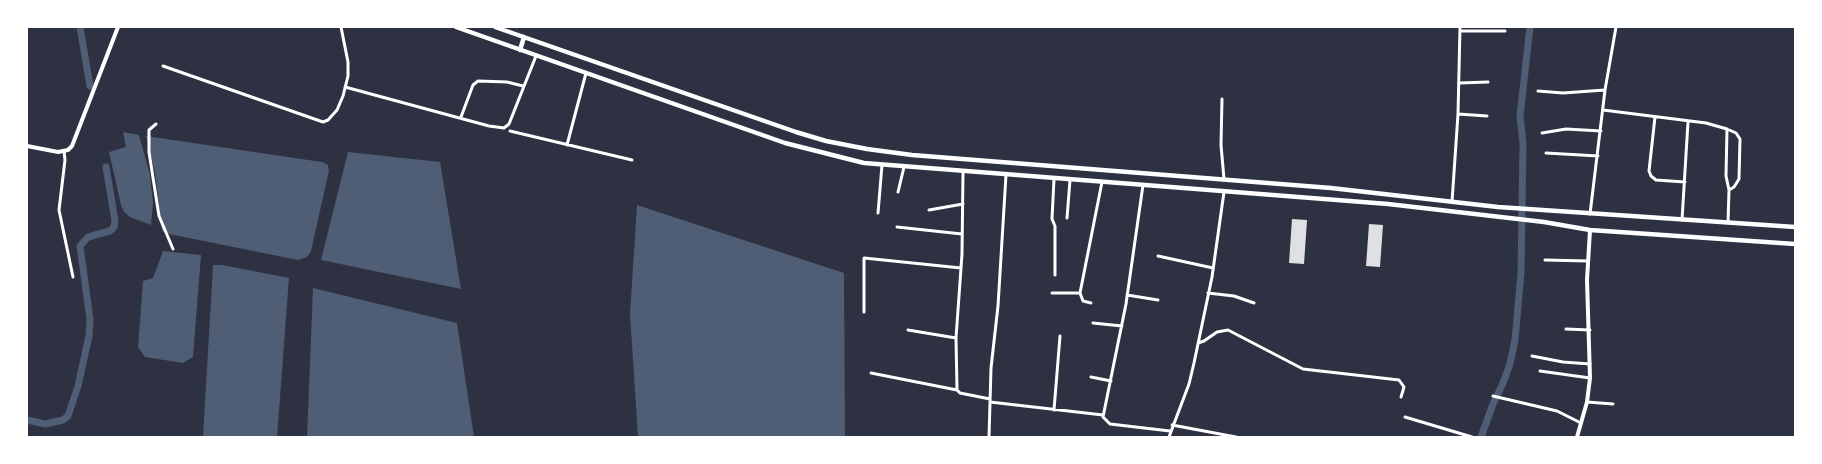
<!DOCTYPE html>
<style>
body{margin:0}
#map{position:relative;width:1822px;height:464px;overflow:hidden;background:#2d3142;font-family:Literata,serif}
canvas{display:block}
.frame{position:absolute;inset:0;border:28px solid #fff;pointer-events:none}
</style>
<div id="map">
<canvas width="1822" height="464"></canvas>
<div class="frame"></div>
</div>
<script>
const g = document.querySelector('canvas').getContext('2d');
g.lineJoin = 'round';
function fill(path, color) { g.fillStyle = color; g.fill(path, 'evenodd'); }
const shape = rows => new Path2D(rows.map(r => 'M' + r).join(''));
function stroke(path, color, width, dash) { g.strokeStyle = color; g.lineWidth = width; g.lineCap = dash ? 'butt' : 'round'; g.setLineDash(dash || []); g.stroke(path); }
fill(shape([
 [123,132,139,135,150,175,153,203,151,225,130,217,124,212,121,205,109,152,126,147],
 [146,136,322,162,328,165,329,171,311,251,307,257,298,260,169,234,162,231,155,172],
 [348,152,440,162,461,289,321,260],
 [637,205,844,273,845,437,638,437,630,314],
 [163,251,201,255,193,357,183,363,145,357,138,347,143,281,153,278],
 [213,265,222,265,289,278,277,437,203,437],
 [313,288,457,323,474,437,307,437]
]), '#4f5d75');
stroke(shape([
 [80,27,90,86],
 [27,420,45,424,63,420,68,416,78,386,89,336,90,319,80,246,88,237,110,231,114,227,115,221,106,167],
 [1481,437,1493,404,1503,383,1510,364,1515,340,1521,273,1523,144,1520,116,1530,27]
]), '#4f5d75', 7);
fill(shape([
 [1292,219,1307,220,1304,264,1289,263],
 [1369,224,1383,225,1380,267,1366,266]
]), '#e0e0e3');
stroke(shape([
 [1460,31,1505,31],
 [163,66,323,122,328,120,337,110,343,96,348,76,348,62,341,27],
 [1459,83,1488,82],
 [345,87,489,126,504,128,509,124,536,56],
 [1538,91,1563,93,1605,90],
 [1222,99,1221,145,1224,179],
 [1603,110,1706,123,1727,129,1726,176,1729,190,1728,223],
 [1458,114,1487,116],
 [461,117,473,85,478,81,507,82,523,86],
 [1655,117,1649,171,1651,176,1656,180,1685,182],
 [156,124,149,130,149,152,159,216,173,249],
 [1727,129,1736,133,1740,139,1739,179,1734,187,1729,190],
 [510,131,632,160],
 [1542,133,1566,129,1601,131],
 [567,145,586,73],
 [64,151,65,160,59,210,73,277],
 [1546,153,1598,156],
 [963,172,962,254,956,338,957,390,960,393,990,399],
 [1054,179,1052,219,1055,226,1055,275],
 [1143,185,1126,304,1103,417,1110,424,1170,431],
 [898,192,904,167],
 [1452,202,1458,114,1460,27],
 [929,210,963,204],
 [878,213,882,165],
 [1590,214,1605,90,1616,27],
 [1067,218,1070,180],
 [1682,220,1688,122],
 [897,227,962,234],
 [1158,256,1213,268],
 [1545,260,1588,261],
 [1052,293,1080,293,1102,182],
 [1080,293,1083,301,1091,303],
 [1208,293,1234,296,1254,303],
 [1127,295,1158,300],
 [864,312,864,258,961,268],
 [1093,323,1122,326],
 [1566,329,1590,330],
 [908,330,956,338],
 [1198,343,1204,341,1217,332,1228,330,1303,369,1399,380,1404,387,1401,397],
 [1532,356,1563,362,1590,364],
 [1540,371,1590,378],
 [871,373,957,390],
 [1091,377,1111,381],
 [1493,396,1557,411,1581,423],
 [990,402,1103,415],
 [1587,402,1613,404],
 [1054,410,1060,336],
 [1405,417,1472,437],
 [1172,425,1236,437],
 [989,437,991,368,998,306,1006,175],
 [1169,437,1189,384,1194,363,1212,277,1224,192]
]), '#fff', 3);
stroke(shape([
 [27,146,58,152,68,150,72,146,118,27],
 [1577,437,1587,402,1590,378,1587,280,1590,230]
]), '#fff', 4);
stroke(shape([
 [456,27,785,143,864,163,1388,204,1544,222,1590,230,1795,244],
 [495,27,796,132,826,141,867,149,912,155,1331,188,1498,207,1795,227],
 [520,50,524,37]
]), '#fff', 4.5);
</script>
